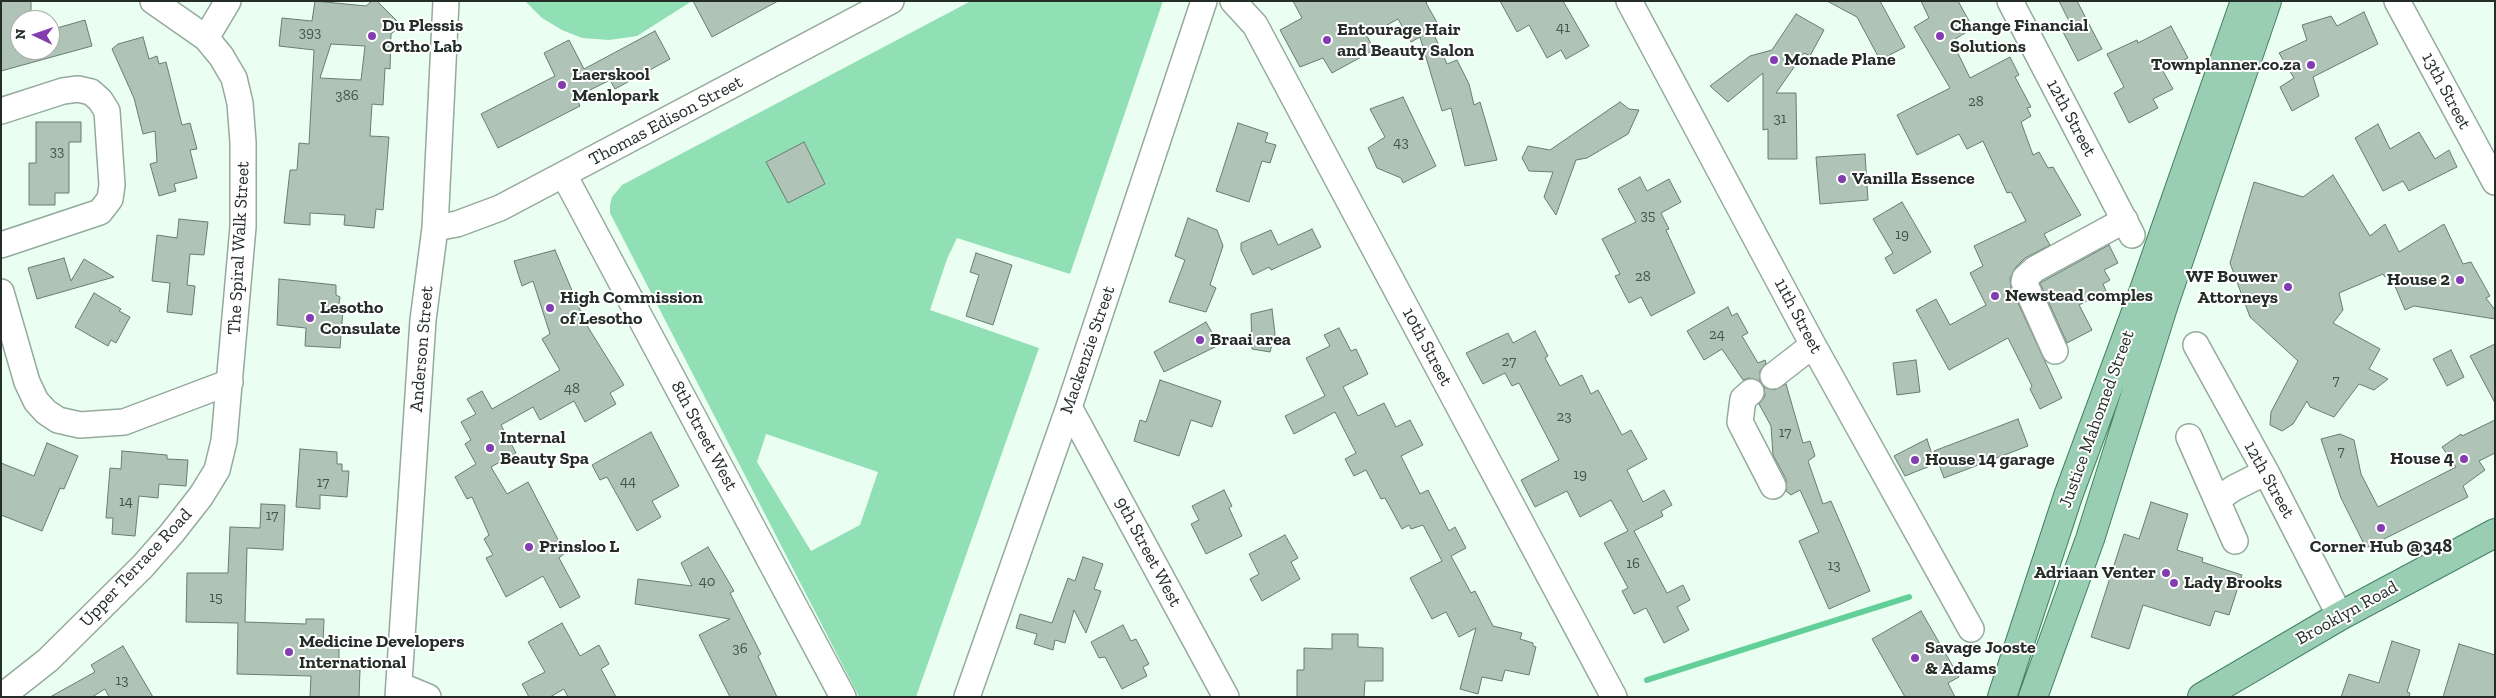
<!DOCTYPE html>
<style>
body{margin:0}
#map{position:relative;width:2496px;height:698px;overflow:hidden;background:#eafff2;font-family:"Zilla Slab",serif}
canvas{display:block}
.frame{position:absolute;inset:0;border:2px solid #252d29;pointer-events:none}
.north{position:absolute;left:10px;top:10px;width:50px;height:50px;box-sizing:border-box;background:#fff;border:1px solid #a8aba9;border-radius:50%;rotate:273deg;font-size:14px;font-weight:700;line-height:20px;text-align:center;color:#252d29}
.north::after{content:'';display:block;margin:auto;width:18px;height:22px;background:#833db0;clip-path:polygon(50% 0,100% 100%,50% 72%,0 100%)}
</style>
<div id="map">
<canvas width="2496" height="698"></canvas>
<div class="frame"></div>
<div class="north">N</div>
</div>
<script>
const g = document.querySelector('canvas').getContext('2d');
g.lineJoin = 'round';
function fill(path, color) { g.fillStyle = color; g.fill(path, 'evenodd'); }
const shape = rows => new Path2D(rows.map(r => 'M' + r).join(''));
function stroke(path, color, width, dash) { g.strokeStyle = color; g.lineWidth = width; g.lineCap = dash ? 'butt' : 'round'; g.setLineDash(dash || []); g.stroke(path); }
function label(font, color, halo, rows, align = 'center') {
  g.font = font + ' "Zilla Slab",serif'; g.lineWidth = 4; g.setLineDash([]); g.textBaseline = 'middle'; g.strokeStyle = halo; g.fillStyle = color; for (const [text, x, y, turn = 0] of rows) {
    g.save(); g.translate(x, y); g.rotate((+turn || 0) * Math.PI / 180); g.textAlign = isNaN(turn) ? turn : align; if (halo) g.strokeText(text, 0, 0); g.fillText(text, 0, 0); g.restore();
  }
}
fill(shape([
 [525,1,692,1,637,36,609,40,582,38,562,30,542,18],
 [971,1,1163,1,1070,274,957,238,947,259,930,310,1039,348,916,697,859,697,610,213,610,205,612,197,622,185],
 [766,434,878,472,860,525,811,551,757,462]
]), '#91dfb4');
stroke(shape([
 [1647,680,1909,597]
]), '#62cf98', 6);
const building = shape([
 [1,1,31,1,31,20,20,20,20,50,50,50,50,30,85,20,92,46,1,71,1,1],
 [315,1,366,6,372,1,377,1,399,23,394,26,397,29,391,34,390,69,385,68,383,105,372,104,370,136,389,137,383,210,376,209,374,228,344,225,345,215,310,213,310,225,284,223,290,170,297,170,299,143,309,144,314,50,279,46,282,18,312,21,315,1],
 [331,44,365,46,361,80,320,78,331,44],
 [693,1,778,1,712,37,693,1],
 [1293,1,1428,1,1426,3,1439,26,1432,30,1447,64,1457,60,1469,84,1474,105,1480,102,1497,160,1465,166,1451,108,1442,111,1420,37,1411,42,1398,19,1367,36,1374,50,1332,73,1323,58,1300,67,1280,30,1302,18,1293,1],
 [1500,1,1563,1,1589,46,1566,59,1561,50,1547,58,1529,25,1517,32,1500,1],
 [1827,1,1880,1,1905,47,1880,60,1857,17,1827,1],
 [1921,1,1958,1,1973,28,1952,41,1970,78,2010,57,2019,75,2015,77,2031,107,2027,108,2031,116,2021,122,2033,155,2039,152,2048,168,2053,167,2081,215,2044,234,2050,245,2025,258,2015,268,2010,279,2011,288,2062,398,2040,409,2030,389,2032,386,2008,338,1949,370,1916,310,1936,299,1950,325,1986,305,1970,273,1983,266,1974,246,2026,221,2011,192,2007,193,1983,141,1967,149,1959,134,1917,155,1897,115,1950,88,1914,27,1929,18,1921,1],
 [2059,1,2077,1,2102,49,2078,61,2063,32,2072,27,2059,1],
 [2364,12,2378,44,2313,77,2319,96,2292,111,2280,87,2294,78,2279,53,2307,40,2302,25,2331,16,2337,26,2364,12],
 [1796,14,1824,30,1810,56,1804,53,1776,93,1796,93,1797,159,1768,159,1768,129,1763,130,1763,73,1728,102,1710,86,1750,56,1772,50,1796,14],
 [2171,26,2188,58,2163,71,2173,89,2153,99,2158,108,2129,123,2114,93,2124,87,2107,54,2137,40,2138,43,2171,26],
 [655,31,670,59,615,89,610,80,576,97,580,106,498,148,481,114,555,76,544,53,569,40,584,69,655,31],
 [143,37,149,59,157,56,159,64,166,62,182,125,190,123,197,149,190,150,197,178,174,184,176,191,159,196,150,164,157,162,155,131,143,134,134,98,112,49,118,44,143,37],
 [1403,97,1436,166,1403,183,1401,178,1377,168,1368,148,1385,137,1370,109,1403,97],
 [1620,102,1629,109,1639,110,1628,134,1587,158,1576,160,1556,215,1544,197,1553,172,1529,171,1522,158,1528,146,1550,150,1620,102],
 [36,122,81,122,81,142,69,142,69,193,55,193,55,205,29,205,29,163,36,163,36,122],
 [1238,123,1268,133,1265,142,1276,145,1270,163,1262,161,1249,202,1216,191,1238,123],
 [2378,124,2390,149,2419,132,2435,159,2449,150,2457,167,2409,191,2403,181,2383,191,2355,138,2378,124],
 [804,142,825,184,788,203,766,162,804,142],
 [1865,154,1868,200,1820,204,1816,157,1865,154],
 [2333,175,2370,236,2385,224,2399,252,2444,224,2463,264,2471,262,2490,296,2486,298,2495,310,2495,319,2414,306,2405,310,2390,274,2385,277,2383,274,2339,293,2343,310,2333,323,2380,349,2369,369,2388,379,2374,390,2359,384,2334,417,2310,407,2307,401,2293,424,2282,431,2270,425,2271,412,2298,361,2250,317,2230,263,2254,182,2303,197,2333,175],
 [1640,177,1647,191,1669,179,1681,202,1661,213,1669,229,1666,230,1695,293,1651,316,1641,297,1629,303,1615,276,1620,274,1602,239,1636,222,1618,189,1640,177],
 [1902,202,1931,252,1894,274,1885,258,1893,253,1873,219,1902,202],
 [1188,218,1217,230,1223,246,1210,285,1216,288,1206,312,1169,302,1185,260,1175,256,1188,218],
 [179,219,208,222,204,255,190,254,187,285,195,286,192,315,167,312,170,283,152,281,157,235,177,238,179,219],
 [1312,229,1321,247,1271,270,1269,267,1253,275,1241,250,1241,243,1271,230,1278,245,1312,229],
 [2109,245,2118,263,2104,270,2110,280,2103,284,2106,291,2079,305,2092,330,2067,343,2040,283,2109,245],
 [555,250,586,324,624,385,610,393,616,404,585,422,574,401,540,420,533,407,501,425,516,453,491,467,507,494,528,482,565,553,559,558,580,597,560,608,543,576,506,597,486,558,493,555,484,539,489,535,472,497,467,499,455,477,476,464,465,444,471,440,461,422,476,414,467,399,482,391,492,409,560,370,542,339,550,334,533,281,522,286,514,261,555,250],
 [976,253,1012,265,993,325,966,316,979,275,970,272,976,253],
 [64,258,71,281,84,259,114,277,37,299,28,268,64,258],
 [279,279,336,285,336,295,340,297,338,310,343,310,340,348,305,346,306,328,277,325,279,279],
 [94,293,121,309,119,311,130,317,116,343,111,340,108,346,75,327,94,293],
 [1728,307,1732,316,1737,313,1748,333,1742,336,1758,363,1765,360,1766,363,1760,371,1760,381,1749,378,1743,380,1722,349,1704,360,1687,331,1728,307],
 [1272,309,1275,334,1270,352,1252,349,1251,314,1272,309],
 [1206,322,1219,345,1164,372,1154,352,1206,322],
 [1339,328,1351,351,1356,349,1368,374,1343,387,1358,416,1384,403,1396,427,1410,420,1423,445,1401,456,1420,494,1428,490,1449,531,1455,527,1466,548,1451,556,1471,593,1475,591,1493,626,1522,633,1520,639,1533,643,1533,646,1536,647,1529,675,1505,670,1502,681,1482,677,1478,694,1460,689,1476,628,1459,637,1446,612,1432,619,1410,578,1442,561,1423,525,1411,529,1409,525,1402,529,1385,498,1381,499,1366,470,1354,476,1345,459,1356,453,1335,412,1294,434,1285,416,1325,396,1306,358,1330,346,1324,335,1339,328],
 [1535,331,1548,356,1545,358,1560,386,1582,375,1591,394,1598,390,1622,435,1631,430,1647,459,1627,470,1643,502,1664,490,1672,505,1661,511,1663,516,1634,531,1667,593,1683,585,1690,600,1677,607,1689,630,1664,643,1646,608,1634,614,1622,591,1628,588,1604,543,1628,531,1611,500,1580,517,1567,491,1535,507,1521,480,1559,460,1519,383,1512,386,1505,373,1483,384,1466,353,1508,333,1513,343,1535,331],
 [2495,344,2495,403,2470,356,2495,344],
 [2451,350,2464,377,2447,386,2433,359,2451,350],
 [1916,360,1920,392,1897,395,1893,363,1916,360],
 [1160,380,1221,401,1212,427,1191,420,1179,456,1134,441,1140,420,1146,422,1160,380],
 [1786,384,1803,443,1810,441,1815,456,1808,461,1823,504,1831,501,1870,591,1829,609,1799,541,1819,532,1800,490,1791,495,1786,491,1786,479,1773,455,1771,426,1759,404,1765,396,1764,387,1774,390,1786,384],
 [2018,419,2028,446,1944,478,1934,451,2018,419],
 [2495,420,2495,453,2479,461,2485,470,2463,486,2468,497,2366,548,2341,498,2321,439,2340,434,2354,440,2361,474,2378,507,2456,467,2442,447,2461,434,2462,436,2495,420],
 [651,432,679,486,652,501,661,517,637,531,607,477,600,480,592,465,651,432],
 [1927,439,1935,464,1905,476,1894,456,1927,439],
 [47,443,78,456,64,489,60,488,42,531,1,515,1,463,34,476,47,443],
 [300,449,337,452,337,464,342,464,342,471,349,471,347,497,320,495,320,509,296,507,300,449],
 [122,451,167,455,167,459,188,460,186,486,159,484,158,498,139,496,135,536,112,534,113,518,106,518,110,468,121,469,122,451],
 [1224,490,1232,506,1229,508,1242,536,1206,554,1191,524,1199,520,1192,506,1224,490],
 [2151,502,2188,514,2177,550,2203,558,2202,562,2242,575,2229,615,2215,611,2210,626,2143,605,2129,649,2091,637,2124,534,2139,539,2151,502],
 [261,504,285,505,283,550,247,548,245,622,306,624,306,619,324,619,323,643,339,643,339,661,347,661,347,669,360,670,359,697,310,697,311,676,237,674,238,623,186,622,187,573,228,573,230,527,260,528,261,504],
 [1285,535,1298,558,1291,562,1300,579,1262,601,1250,579,1259,574,1249,554,1285,535],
 [708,547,734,591,730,593,761,654,758,656,777,697,730,697,699,635,730,619,635,604,638,579,692,586,681,563,708,547],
 [1083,557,1103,564,1094,589,1101,591,1086,633,1074,610,1065,643,1055,640,1053,650,1034,644,1037,634,1016,628,1020,614,1052,623,1068,578,1075,581,1083,557],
 [1921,611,1959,677,1948,683,1955,697,1905,697,1872,639,1921,611],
 [562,623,580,656,599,645,609,664,601,669,616,697,568,697,564,689,550,697,529,697,522,684,545,672,528,642,562,623],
 [1123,625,1131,641,1136,639,1149,664,1143,667,1147,676,1122,689,1105,657,1099,658,1091,642,1123,625],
 [1332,634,1358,634,1358,647,1383,648,1383,681,1365,681,1364,697,1297,697,1297,670,1304,670,1304,648,1332,649,1332,634],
 [2392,641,2420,650,2407,692,2410,693,2409,697,2341,697,2349,674,2379,683,2392,641],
 [2459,644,2495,655,2495,697,2443,697,2459,644],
 [123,646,153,697,109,697,105,689,92,697,50,697,95,672,91,665,123,646]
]);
fill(building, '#afc4b7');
stroke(building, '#697c71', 1);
const minor = shape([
 [1233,1,1255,25,1614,697],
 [1629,1,1813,345,1971,629],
 [2010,1,2132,235],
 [2397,1,2495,182],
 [206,38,228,1],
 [1,111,63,91,78,89,91,92,100,100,107,111,112,185,110,199,100,212,1,245],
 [564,175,843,697],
 [435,228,457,224,500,208,891,1],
 [1,292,27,382,36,401,46,412,58,420,80,425,124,422,230,382],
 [2196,345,2266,472,2340,616],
 [2055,351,2024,282,2025,278,2035,269,2125,220],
 [1773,376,1813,345],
 [1751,392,1743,399,1740,422,1773,486],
 [1069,407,1226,697],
 [2189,437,2235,541],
 [2218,499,2234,488,2266,472],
 [399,685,428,697],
 [1,697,48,660,143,566,172,533,201,496,217,470,224,441,243,227,243,142,240,103,234,78,221,56,206,38,153,1],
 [398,697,423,320,435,228,446,1],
 [967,697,1069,407,1204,1]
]);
const major = shape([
 [2002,697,2068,496,2144,290,2245,1],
 [2033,697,2090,539,2164,304,2267,1],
 [2202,697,2340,616,2495,533]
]);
stroke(minor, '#95a99d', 28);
stroke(major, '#448062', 30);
stroke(minor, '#fff', 25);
stroke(major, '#99ceb3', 28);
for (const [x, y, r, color] of [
 [372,36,5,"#833db0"],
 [1940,36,5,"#833db0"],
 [1327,40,5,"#833db0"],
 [1774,60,5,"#833db0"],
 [2311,65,5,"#833db0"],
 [562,85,5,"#833db0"],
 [1842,179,5,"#833db0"],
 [2460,280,5,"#833db0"],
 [2288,287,5,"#833db0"],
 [1995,296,5,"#833db0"],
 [550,308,5,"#833db0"],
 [310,318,5,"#833db0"],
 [1200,340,5,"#833db0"],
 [490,448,5,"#833db0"],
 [2464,459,5,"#833db0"],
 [1915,460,5,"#833db0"],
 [2381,528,5,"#833db0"],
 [529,547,5,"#833db0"],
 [2166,573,5,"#833db0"],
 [2174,583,5,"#833db0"],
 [289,652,5,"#833db0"],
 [1915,658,5,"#833db0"]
]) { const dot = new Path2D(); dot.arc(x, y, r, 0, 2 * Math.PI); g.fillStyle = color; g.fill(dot); stroke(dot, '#fff', 2); }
label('15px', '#48534c', null, [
 ["41",1563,28],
 ["393",310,33],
 ["386",347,96],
 ["28",1976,102],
 ["31",1780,119],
 ["43",1401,143],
 ["33",57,152],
 ["35",1648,216],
 ["19",1902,235],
 ["28",1643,277],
 ["24",1717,335],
 ["27",1509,362],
 ["7",2336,381],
 ["48",572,389],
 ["23",1564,417],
 ["17",1785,433],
 ["7",2341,452],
 ["19",1580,475],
 ["44",628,482],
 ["17",323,483],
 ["14",126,502],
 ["17",272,516],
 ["16",1633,564],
 ["13",1834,566],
 ["40",707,582],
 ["15",216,598],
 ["36",740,649],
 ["13",122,681]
]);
label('bold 18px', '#252d29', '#fff', [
 ["Du Plessis",382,26],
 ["Ortho Lab",382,47],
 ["Change Financial",1950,26],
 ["Solutions",1950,47],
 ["Entourage Hair",1337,30],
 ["and Beauty Salon",1337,51],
 ["Monade Plane",1784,60],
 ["Townplanner.co.za",2301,65,"right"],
 ["Laerskool",572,75],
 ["Menlopark",572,96],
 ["Vanilla Essence",1852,179],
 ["WF Bouwer",2278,277,"right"],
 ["Attorneys",2278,298,"right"],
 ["House 2",2450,280,"right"],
 ["Newstead comples",2005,296],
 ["High Commission",560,298],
 ["of Lesotho",560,319],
 ["Lesotho",320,308],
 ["Consulate",320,329],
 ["Braai area",1210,340],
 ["Internal",500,438],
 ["Beauty Spa",500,459],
 ["House 4",2454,459,"right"],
 ["House 14 garage",1925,460],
 ["Prinsloo L",539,547],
 ["Corner Hub @348",2381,547,"center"],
 ["Adriaan Venter",2156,573,"right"],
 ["Lady Brooks",2184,583],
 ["Medicine Developers",299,642],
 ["International",299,663],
 ["Savage Jooste",1925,648],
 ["& Adams",1925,669]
], 'left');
label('18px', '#252d29', '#fff', [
 ["13th Street",2446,91,62],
 ["12th Street",2071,118,62],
 ["Thomas Edison Street",666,121,-28],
 ["The Spiral Walk Street",239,248,-87],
 ["11th Street",1798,316,62],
 ["10th Street",1427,347,62],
 ["Anderson Street",422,349,-85],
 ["Mackenzie Street",1088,350,-71],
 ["Justice Mahomed Street",2097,419,-70],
 ["8th Street West",704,436,62],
 ["12th Street",2269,480,61],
 ["9th Street West",1148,552,62],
 ["Upper Terrace Road",136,568,-47],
 ["Brooklyn Road",2347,613,-29]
]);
</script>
